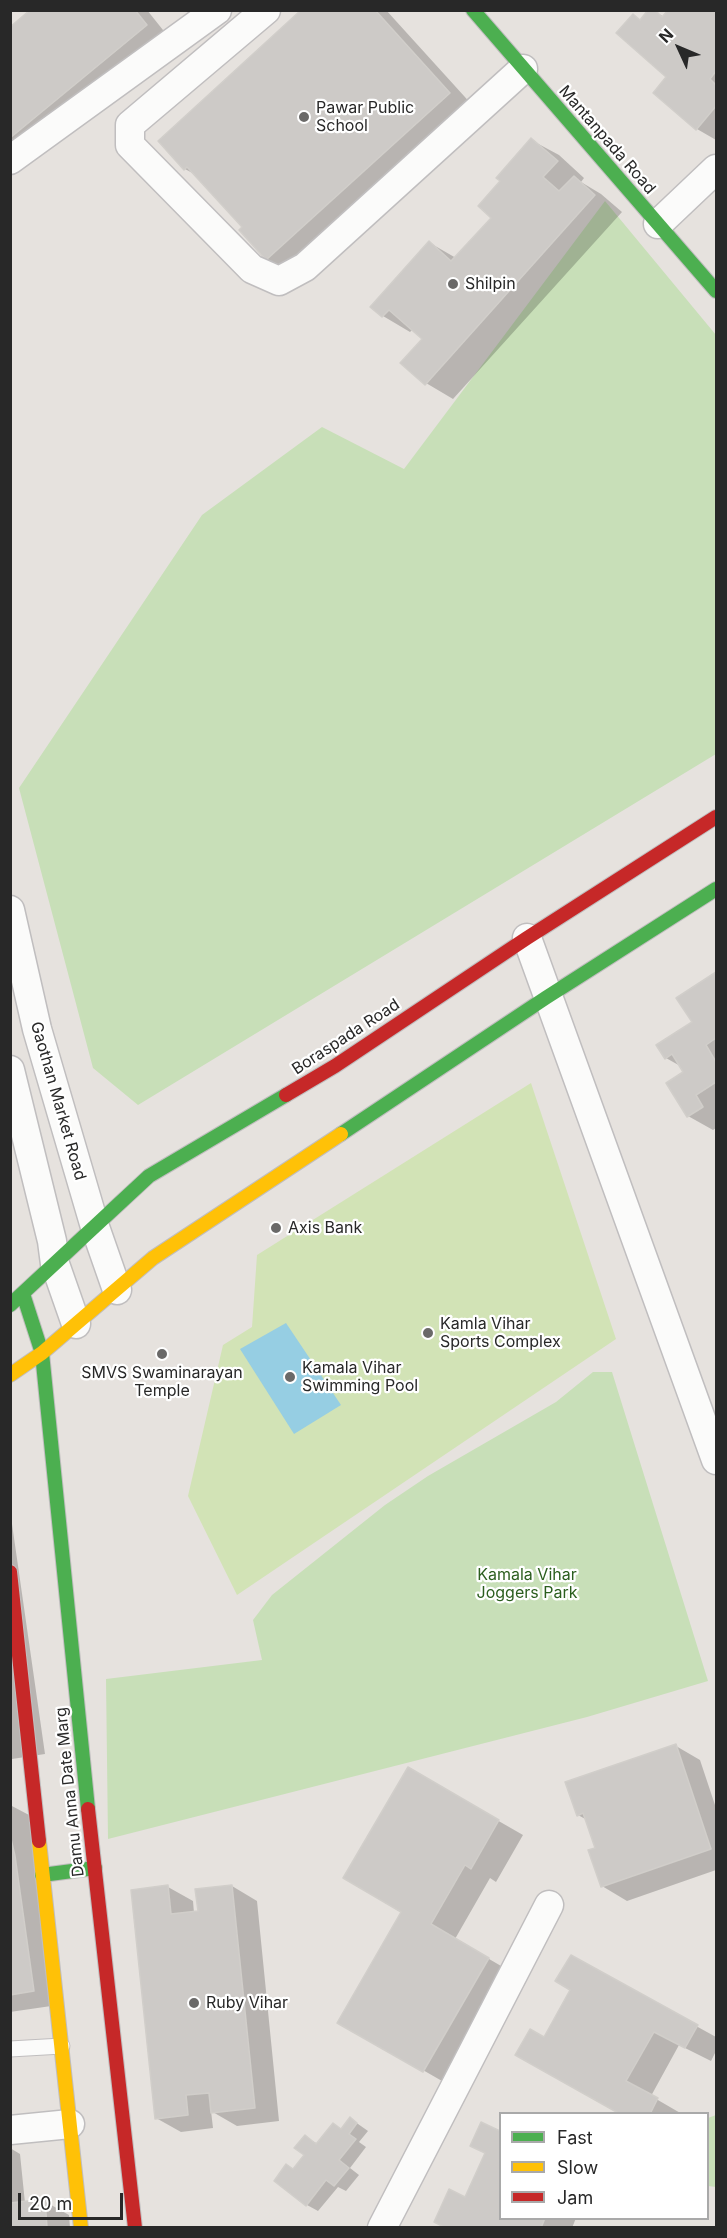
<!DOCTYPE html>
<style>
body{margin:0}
#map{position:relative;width:727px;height:2238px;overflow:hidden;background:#e6e2de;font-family:Inter,sans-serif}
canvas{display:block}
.frame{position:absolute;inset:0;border:12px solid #282828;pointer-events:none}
.legend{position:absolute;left:499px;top:2112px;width:210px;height:108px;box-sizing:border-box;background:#fff;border:2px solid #a9a9a9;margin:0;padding:8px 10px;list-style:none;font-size:18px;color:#282828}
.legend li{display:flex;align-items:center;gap:12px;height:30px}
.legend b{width:30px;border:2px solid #a9a9a9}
.north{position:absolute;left:649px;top:18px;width:60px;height:60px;-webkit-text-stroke:4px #fff;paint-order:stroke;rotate:314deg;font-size:16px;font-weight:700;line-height:24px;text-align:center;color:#282828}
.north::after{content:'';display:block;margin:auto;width:21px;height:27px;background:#282828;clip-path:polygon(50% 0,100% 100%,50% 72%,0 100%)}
.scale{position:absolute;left:18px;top:2193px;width:105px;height:27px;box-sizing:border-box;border:3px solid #282828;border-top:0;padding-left:8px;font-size:18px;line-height:21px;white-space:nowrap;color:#282828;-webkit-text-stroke:4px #fff;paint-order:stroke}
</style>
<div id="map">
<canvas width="727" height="2238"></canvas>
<div class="frame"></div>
<ul class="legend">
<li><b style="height:8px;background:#4caf50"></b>Fast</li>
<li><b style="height:8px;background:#ffc107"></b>Slow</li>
<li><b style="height:8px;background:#c62828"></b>Jam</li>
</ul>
<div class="north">N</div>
<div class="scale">20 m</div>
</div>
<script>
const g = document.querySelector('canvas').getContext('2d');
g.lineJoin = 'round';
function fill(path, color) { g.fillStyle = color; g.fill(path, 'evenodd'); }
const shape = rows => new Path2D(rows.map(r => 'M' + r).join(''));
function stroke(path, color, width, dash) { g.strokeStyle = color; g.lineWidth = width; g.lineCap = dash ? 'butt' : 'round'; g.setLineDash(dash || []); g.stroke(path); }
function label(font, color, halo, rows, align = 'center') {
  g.font = font + ' Inter,sans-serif'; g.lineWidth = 4.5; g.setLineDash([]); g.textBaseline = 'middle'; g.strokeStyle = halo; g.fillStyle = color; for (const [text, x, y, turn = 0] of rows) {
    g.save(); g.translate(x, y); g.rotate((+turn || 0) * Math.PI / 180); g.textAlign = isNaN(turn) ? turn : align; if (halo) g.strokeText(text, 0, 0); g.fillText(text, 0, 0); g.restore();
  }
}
fill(shape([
 [605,201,716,335,716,754,138,1105,93,1068,19,788,202,515,322,427,404,469],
 [593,1372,612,1372,708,1681,587,1717,108,1839,106,1679,262,1660,253,1620,272,1595,385,1505,428,1476,556,1402],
 [716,2115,716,2187,708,2186,708,2118]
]), '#c8dfb8');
fill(shape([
 [531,1083,616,1339,237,1595,188,1496,223,1345,252,1327,257,1255]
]), '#d2e3b6');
fill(shape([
 [286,1323,341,1405,294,1434,240,1349]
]), '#96cee3');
fill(shape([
 [33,10,147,10,171,40,10,172,10,29],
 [303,10,386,10,474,107,292,273,267,259,244,227,198,176,185,169,160,141],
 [653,10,664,17,670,10,716,10,716,140,697,129,633,16,641,20],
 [531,140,559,155,584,178,581,182,601,194,622,212,453,399,426,383,424,339,413,329,410,332,383,316,430,243,456,258,493,218,502,181],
 [716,974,716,1128,713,1130,688,1116,685,1073,682,1067,666,1058,694,1023,678,998],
 [10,1510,45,1754,12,1759,10,1758],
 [676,1746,700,1760,716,1808,716,1870,627,1901,602,1886,597,1849,587,1820,578,1815],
 [408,1769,523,1835,496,1882,490,1878,455,1939,513,1973,449,2085,339,2022,403,1912],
 [10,1805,29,1815,58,2005,10,2012],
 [232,1886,257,1901,279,2121,237,2126,211,2111,213,2128,181,2132,156,2118,168,1887,193,1901,194,1913,199,1912],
 [571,1957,716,2037,716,2051,711,2061,679,2045,651,2096,682,2114,622,2114,545,2039,572,1989],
 [351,2119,368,2131,359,2142,366,2147,350,2168,359,2175,346,2191,338,2187,318,2211,307,2205,294,2170,306,2155,305,2137,318,2144,342,2130],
 [482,2124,500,2133,500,2218,576,2218,572,2228,447,2228,466,2199,487,2154],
 [10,2148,20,2154,25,2203,44,2201,69,2215,70,2228,10,2228]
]), '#0003');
const building = shape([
 [30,10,135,10,147,25,10,138,10,27,30,10],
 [301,10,375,10,450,93,266,260,239,230,242,227,187,167,184,170,158,141,301,10],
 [648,10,655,10,662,17,668,10,716,10,716,71,710,79,716,85,716,106,696,130,653,93,666,77,616,33,633,14,640,20,648,10],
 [531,138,558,161,543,177,559,191,574,176,595,195,425,385,400,363,422,339,389,310,382,317,370,307,429,241,451,261,491,218,478,206,500,181,496,178,531,138],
 [716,972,716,1038,706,1045,716,1062,716,1082,696,1095,703,1107,687,1117,666,1083,683,1072,672,1054,665,1059,656,1045,692,1022,676,998,716,972],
 [676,1744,711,1849,601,1887,588,1850,595,1848,583,1813,577,1816,565,1782,676,1744],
 [408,1767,499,1820,471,1869,465,1865,431,1924,489,1958,423,2072,337,2023,401,1912,343,1878,408,1767],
 [10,1835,15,1856,34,1991,10,1995,10,1835],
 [168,1885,171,1914,198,1911,195,1889,232,1885,255,2108,211,2113,209,2093,186,2095,188,2115,155,2119,131,1890,168,1885],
 [571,1955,698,2025,685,2048,654,2032,626,2081,658,2098,650,2114,620,2114,515,2055,530,2029,544,2037,570,1990,555,1981,571,1955],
 [350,2117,357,2123,349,2134,356,2139,339,2160,349,2168,334,2186,326,2180,306,2206,274,2181,286,2164,293,2169,304,2155,294,2148,305,2135,316,2144,333,2123,341,2129,350,2117],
 [481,2122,500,2131,500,2218,545,2218,541,2228,446,2228,434,2222,449,2189,465,2197,485,2153,470,2146,481,2122],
 [45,2199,47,2228,10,2228,10,2203,45,2199]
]);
fill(building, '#cdcac7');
stroke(building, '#d1ceca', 1.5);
const lane = shape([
 [10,2049,62,2046]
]);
const street = shape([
 [266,10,130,125,130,145,252,269,279,281,305,267,523,69],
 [10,160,217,10],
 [658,224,716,169],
 [10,910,37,1029,95,1227,117,1290],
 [527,938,716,1460],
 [10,1070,52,1241,55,1264,76,1324],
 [10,2130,70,2124],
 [382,2228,549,1905]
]);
const fast = shape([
 [473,10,716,291],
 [341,1134,547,997,716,889],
 [23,1294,42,1353,88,1809],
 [10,1305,149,1176,286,1095],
 [42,1875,95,1868]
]);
const slow = shape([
 [10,1375,42,1353,153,1258,341,1134],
 [39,1841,81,2228]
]);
const jam = shape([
 [286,1095,335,1066,527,938,716,817],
 [10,1572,39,1841],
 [88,1809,135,2228]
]);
stroke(lane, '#c0bebf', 17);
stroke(street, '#c0bebf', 31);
stroke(fast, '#c0bebf', 16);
stroke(slow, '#c0bebf', 16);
stroke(jam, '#c0bebf', 16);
stroke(lane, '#fbfbfa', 15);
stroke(street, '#fbfbfa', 28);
stroke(fast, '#4caf50', 14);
stroke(slow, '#ffc107', 14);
stroke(jam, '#c62828', 14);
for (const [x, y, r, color] of [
 [304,117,6,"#6a6968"],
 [453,284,6,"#6a6968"],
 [276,1228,6,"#6a6968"],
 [428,1333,6,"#6a6968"],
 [162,1354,6,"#6a6968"],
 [290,1377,6,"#6a6968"],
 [194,2003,6,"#6a6968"]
]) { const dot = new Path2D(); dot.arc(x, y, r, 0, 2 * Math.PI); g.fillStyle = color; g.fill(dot); stroke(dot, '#fff', 2); }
label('16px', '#282828', '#fff', [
 ["Pawar Public",316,108],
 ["School",316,126],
 ["Shilpin",465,284],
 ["Axis Bank",288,1228],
 ["Kamla Vihar",440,1324],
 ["Sports Complex",440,1342],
 ["Kamala Vihar",302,1368],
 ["Swimming Pool",302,1386],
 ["SMVS Swaminarayan",162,1373,"center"],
 ["Temple",162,1391,"center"],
 ["Ruby Vihar",206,2003]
], 'left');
label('16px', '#282828', '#fff', [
 ["Mantanpada Road",607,140,49],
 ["Boraspada Road",346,1037,-33],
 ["Gaothan Market Road",58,1101,74],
 ["Damu Anna Date Marg",70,1792,-96]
]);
label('16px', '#2b5e1e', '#fff', [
 ["Kamala Vihar",527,1575],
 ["Joggers Park",527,1593]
]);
</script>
